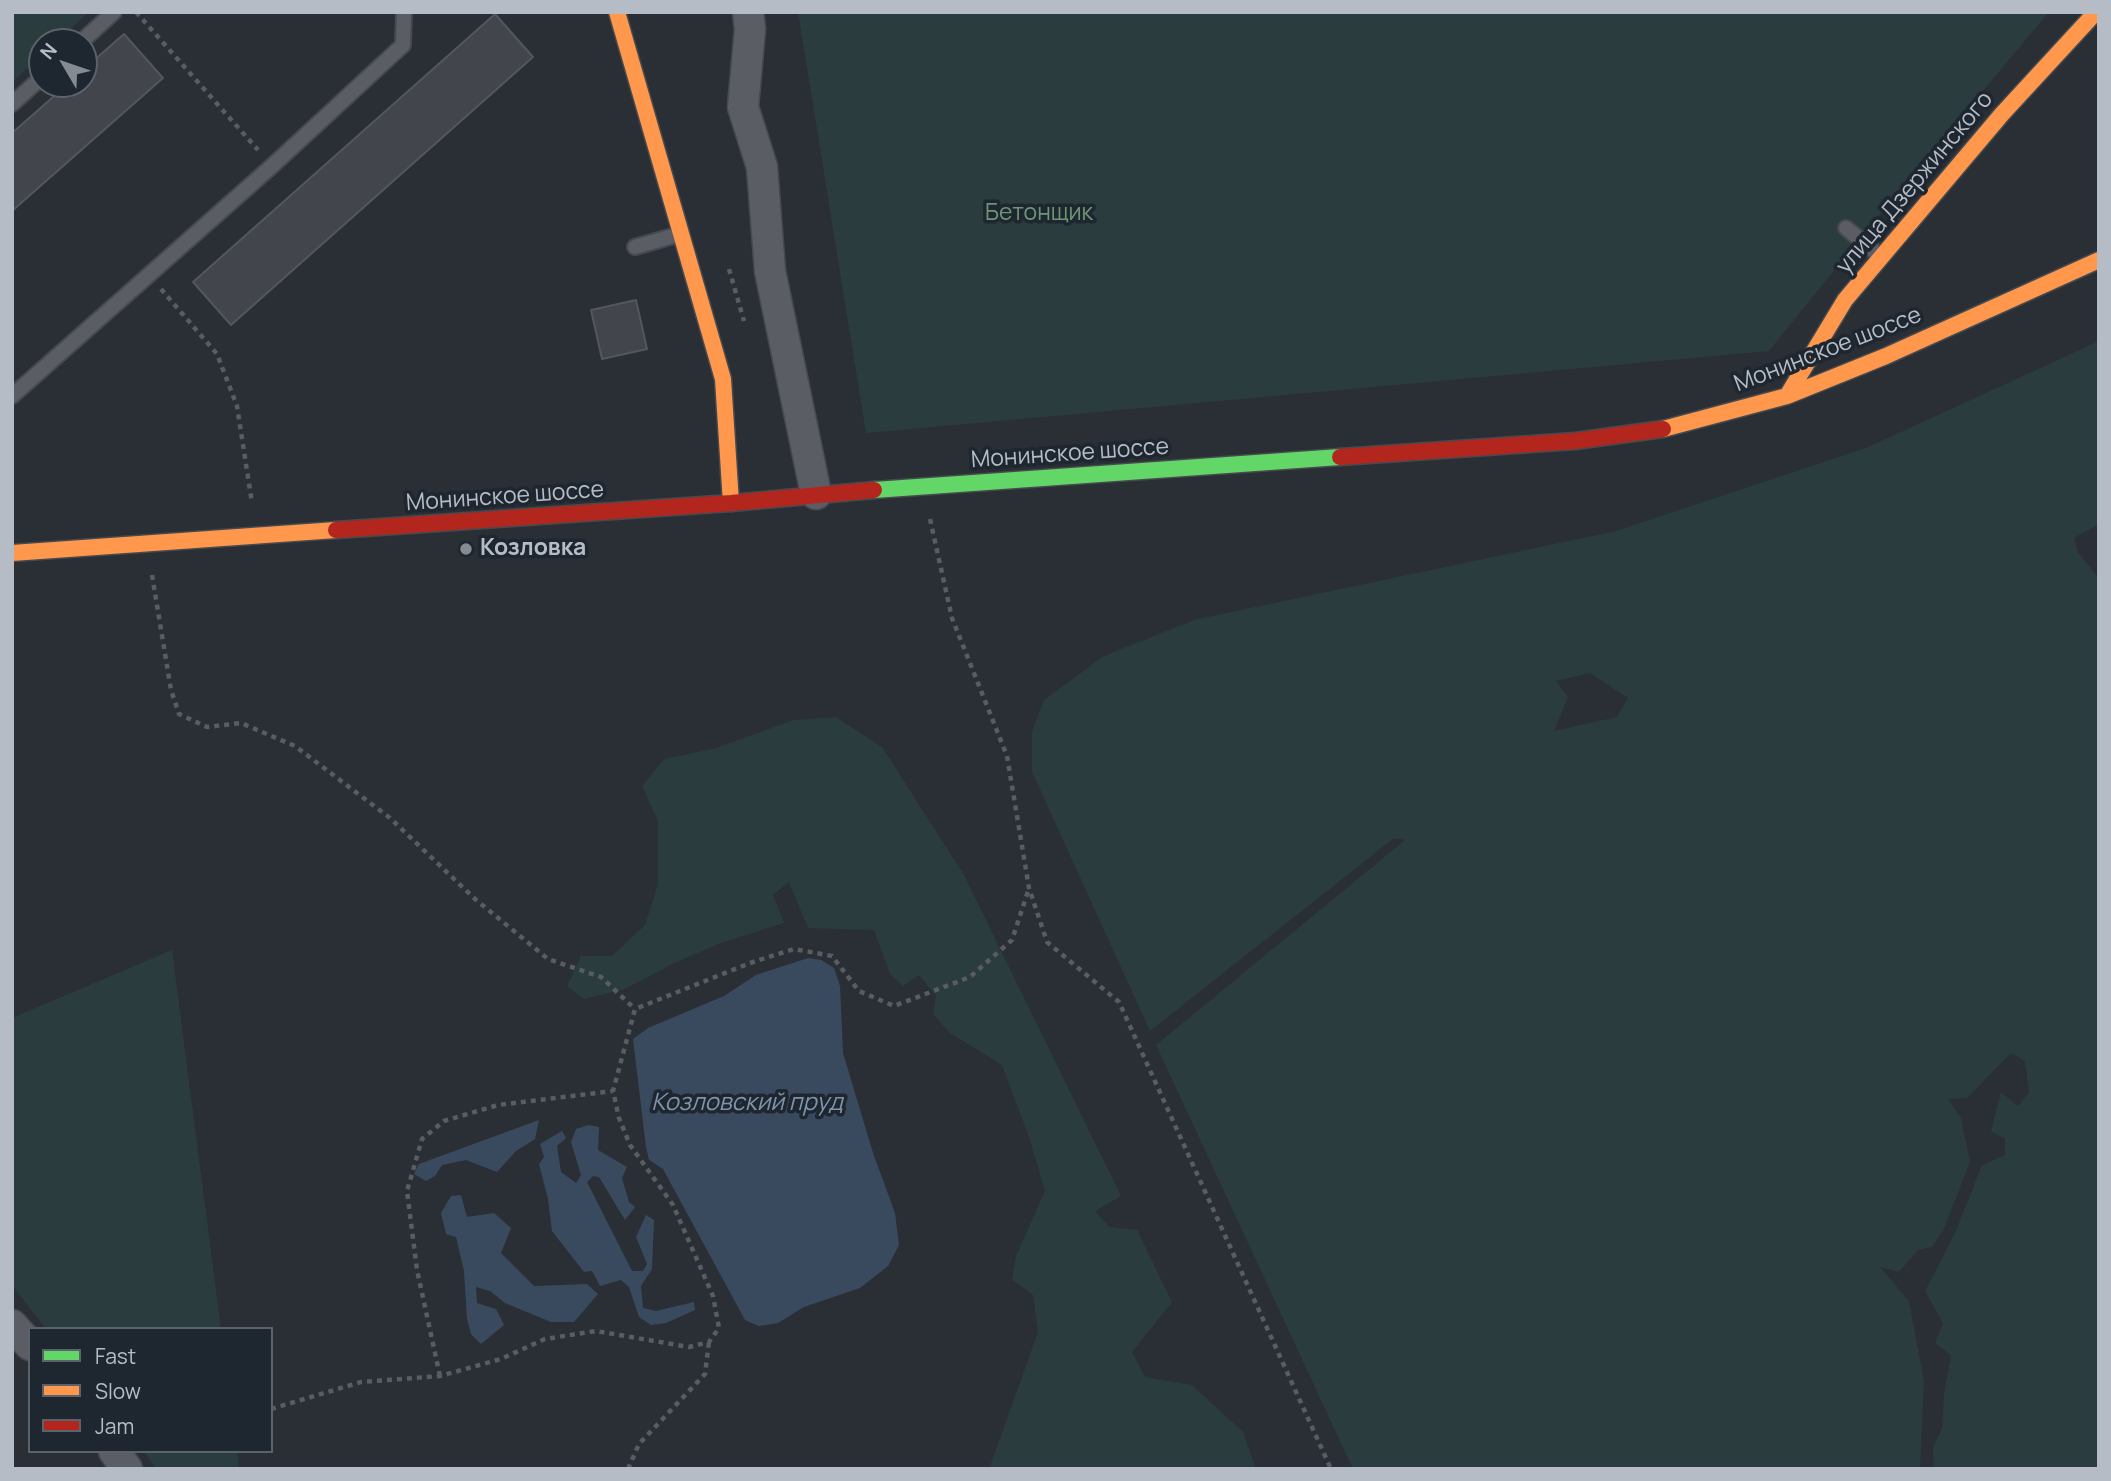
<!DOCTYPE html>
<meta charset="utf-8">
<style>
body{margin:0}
#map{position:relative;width:2111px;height:1481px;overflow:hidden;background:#2a2f35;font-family:Manrope,sans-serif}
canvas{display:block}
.frame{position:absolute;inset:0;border:14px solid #b5bcc6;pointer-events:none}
.legend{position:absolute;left:28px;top:1327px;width:245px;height:126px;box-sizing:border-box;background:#1e2630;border:2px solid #5a626c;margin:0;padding:9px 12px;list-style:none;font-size:21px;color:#b5bcc6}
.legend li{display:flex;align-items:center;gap:14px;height:35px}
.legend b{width:35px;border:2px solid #5a626c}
.north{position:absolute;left:28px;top:28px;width:70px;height:70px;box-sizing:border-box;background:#1e2630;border:2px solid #5a626c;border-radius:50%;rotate:309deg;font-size:19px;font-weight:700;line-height:28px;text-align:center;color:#b5bcc6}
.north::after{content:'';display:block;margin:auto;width:24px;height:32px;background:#848b93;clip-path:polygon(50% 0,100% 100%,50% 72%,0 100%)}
</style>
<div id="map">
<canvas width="2111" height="1481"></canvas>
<div class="frame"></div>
<ul class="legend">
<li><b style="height:9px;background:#63d668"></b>Fast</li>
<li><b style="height:9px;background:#ff974d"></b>Slow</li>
<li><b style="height:9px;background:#b3261e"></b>Jam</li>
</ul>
<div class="north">N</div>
</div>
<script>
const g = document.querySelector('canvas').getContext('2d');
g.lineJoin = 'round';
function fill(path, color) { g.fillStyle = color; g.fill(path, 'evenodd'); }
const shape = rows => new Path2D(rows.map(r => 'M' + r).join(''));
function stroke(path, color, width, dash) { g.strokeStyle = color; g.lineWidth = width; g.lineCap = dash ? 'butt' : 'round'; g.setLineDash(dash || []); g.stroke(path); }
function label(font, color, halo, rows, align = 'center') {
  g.font = font + ' Manrope,sans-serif'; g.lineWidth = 7; g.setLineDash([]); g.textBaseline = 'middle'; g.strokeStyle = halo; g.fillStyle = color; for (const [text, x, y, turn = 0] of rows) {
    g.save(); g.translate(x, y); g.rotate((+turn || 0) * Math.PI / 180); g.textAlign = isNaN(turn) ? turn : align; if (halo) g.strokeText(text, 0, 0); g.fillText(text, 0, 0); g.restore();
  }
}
fill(shape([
 [12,12,89,12,56,42,42,42,42,55,12,82],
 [798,12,2049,12,1869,227,1769,351,866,433],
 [2099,341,2099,524,2074,538,2078,552,2099,579,2099,1469,1934,1469,1933,1448,1942,1428,1944,1394,1951,1355,1935,1343,1943,1323,1925,1291,1955,1233,1982,1165,2005,1155,2005,1139,1991,1131,2001,1092,2018,1106,2029,1092,2025,1061,2011,1053,1967,1098,1948,1099,1961,1118,1970,1162,1943,1231,1932,1247,1918,1250,1899,1272,1880,1267,1909,1301,1924,1381,1920,1469,1353,1469,1156,1045,1405,840,1394,838,1150,1031,1032,772,1032,732,1044,700,1104,656,1194,620,1616,531,1866,448],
 [1590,673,1628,698,1617,717,1554,731,1568,697,1556,681],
 [836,717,882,747,964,875,1121,1196,1095,1211,1109,1227,1137,1230,1172,1302,1132,1352,1145,1377,1192,1385,1243,1432,1256,1469,989,1469,1038,1332,1033,1295,1012,1280,1016,1256,1045,1191,1029,1137,1002,1065,950,1033,933,1014,936,996,919,975,903,986,890,974,874,930,808,928,789,882,773,895,784,923,721,943,674,963,625,989,584,999,567,986,581,956,612,956,645,925,658,884,658,821,642,786,664,759,713,749,794,720],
 [172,950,221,1329,46,1329,12,1285,12,1018],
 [143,1451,237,1451,239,1469,157,1469]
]), '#2a3c3d');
fill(shape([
 [808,958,821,960,834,968,840,986,843,1053,873,1153,895,1213,899,1245,888,1266,860,1288,804,1307,778,1323,759,1326,745,1320,663,1169,649,1160,646,1147,633,1039,648,1028,724,996,756,975],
 [539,1120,535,1139,516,1151,497,1172,466,1160,442,1165,435,1176,426,1181,414,1174,419,1164],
 [588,1125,599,1127,598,1150,627,1167,622,1178,629,1202,635,1207,625,1220,599,1177,593,1176,587,1182,632,1271,643,1271,647,1264,636,1237,646,1215,654,1220,652,1269,641,1286,643,1308,656,1311,694,1302,695,1310,666,1323,651,1325,639,1317,629,1287,621,1280,600,1286,592,1271,584,1272,552,1231,548,1199,539,1164,544,1157,540,1144,562,1131,566,1138,557,1146,561,1172,576,1183,581,1175,571,1142,576,1129],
 [461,1195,467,1217,494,1213,511,1228,501,1253,534,1286,587,1284,598,1294,574,1322,551,1322,505,1303,490,1291,476,1287,477,1303,496,1309,504,1325,481,1344,471,1334,467,1319,464,1271,456,1237,446,1234,441,1213,451,1196]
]), '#3a4a5e');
const building = shape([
 [495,14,533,57,231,325,193,282,495,14],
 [124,34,163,78,12,211,12,133,68,84,84,84,84,69,124,34],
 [636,300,647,349,602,359,591,310,636,300]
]);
fill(building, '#42464c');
stroke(building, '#52575d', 2);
const lane = shape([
 [81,42,114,12],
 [12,104,42,77],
 [1846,228,1880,256],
 [635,247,680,234],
 [12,396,272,166,403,45,404,12]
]);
const street = shape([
 [748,12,750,29,743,107,762,167,770,271,816,494],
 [12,1325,30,1345],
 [114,1451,127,1469]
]);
const fast = shape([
 [874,490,1340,457]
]);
const slow = shape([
 [617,12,723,379,731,503],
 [1787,396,1845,300,2002,114,2096,12],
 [1663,429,1787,396,1886,356,2099,260],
 [12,553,336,530]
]);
const jam = shape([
 [1340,457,1575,441,1663,429],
 [336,530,731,503,874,490]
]);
stroke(lane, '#464a4e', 18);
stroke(street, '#464a4e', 33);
stroke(fast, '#464a4e', 19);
stroke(slow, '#464a4e', 19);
stroke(jam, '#464a4e', 19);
stroke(shape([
 [136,12,258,150],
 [729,269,744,321],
 [161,289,217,354,237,406,252,503],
 [930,519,952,618,1007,756,1029,888,1047,942,1119,1002,1331,1469],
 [152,575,171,690,179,714,207,727,241,723,295,746,390,818,475,899,548,959,601,977,635,1009],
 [440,1376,417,1270,407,1191,422,1139,444,1121,498,1105,613,1091],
 [271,1409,361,1382,440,1376,501,1359,545,1339,596,1331,689,1347,709,1342,719,1328,713,1296,673,1205,630,1145,619,1118,613,1091,635,1009,750,963,794,949,832,956,859,991,894,1006,970,977,1012,940,1029,888],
 [628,1469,639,1444,705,1374,709,1342]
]), '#585d62', 4.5, [5, 5]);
stroke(lane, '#5a5e64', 14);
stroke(street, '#5a5e64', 30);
stroke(fast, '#63d668', 16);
stroke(slow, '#ff974d', 16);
stroke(jam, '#b3261e', 16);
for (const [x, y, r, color] of [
 [466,549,7,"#848b93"]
]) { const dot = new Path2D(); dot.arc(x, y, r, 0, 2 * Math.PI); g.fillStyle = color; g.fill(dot); stroke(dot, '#1e2630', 2.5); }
label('23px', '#b5bcc6', '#1e2630', [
 ["улица Дзержинского",1915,183,-50],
 ["Монинское шоссе",1828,350,-21],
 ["Монинское шоссе",1070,454,-4],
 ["Монинское шоссе",505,497,-4]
]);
label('23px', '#6e9576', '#1e2630', [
 ["Бетонщик",1039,214]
]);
label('bold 23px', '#b5bcc6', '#1e2630', [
 ["Козловка",480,549]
], 'left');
label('italic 24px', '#7f93ab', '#1e2630', [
 ["Козловский пруд",747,1103]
]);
</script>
